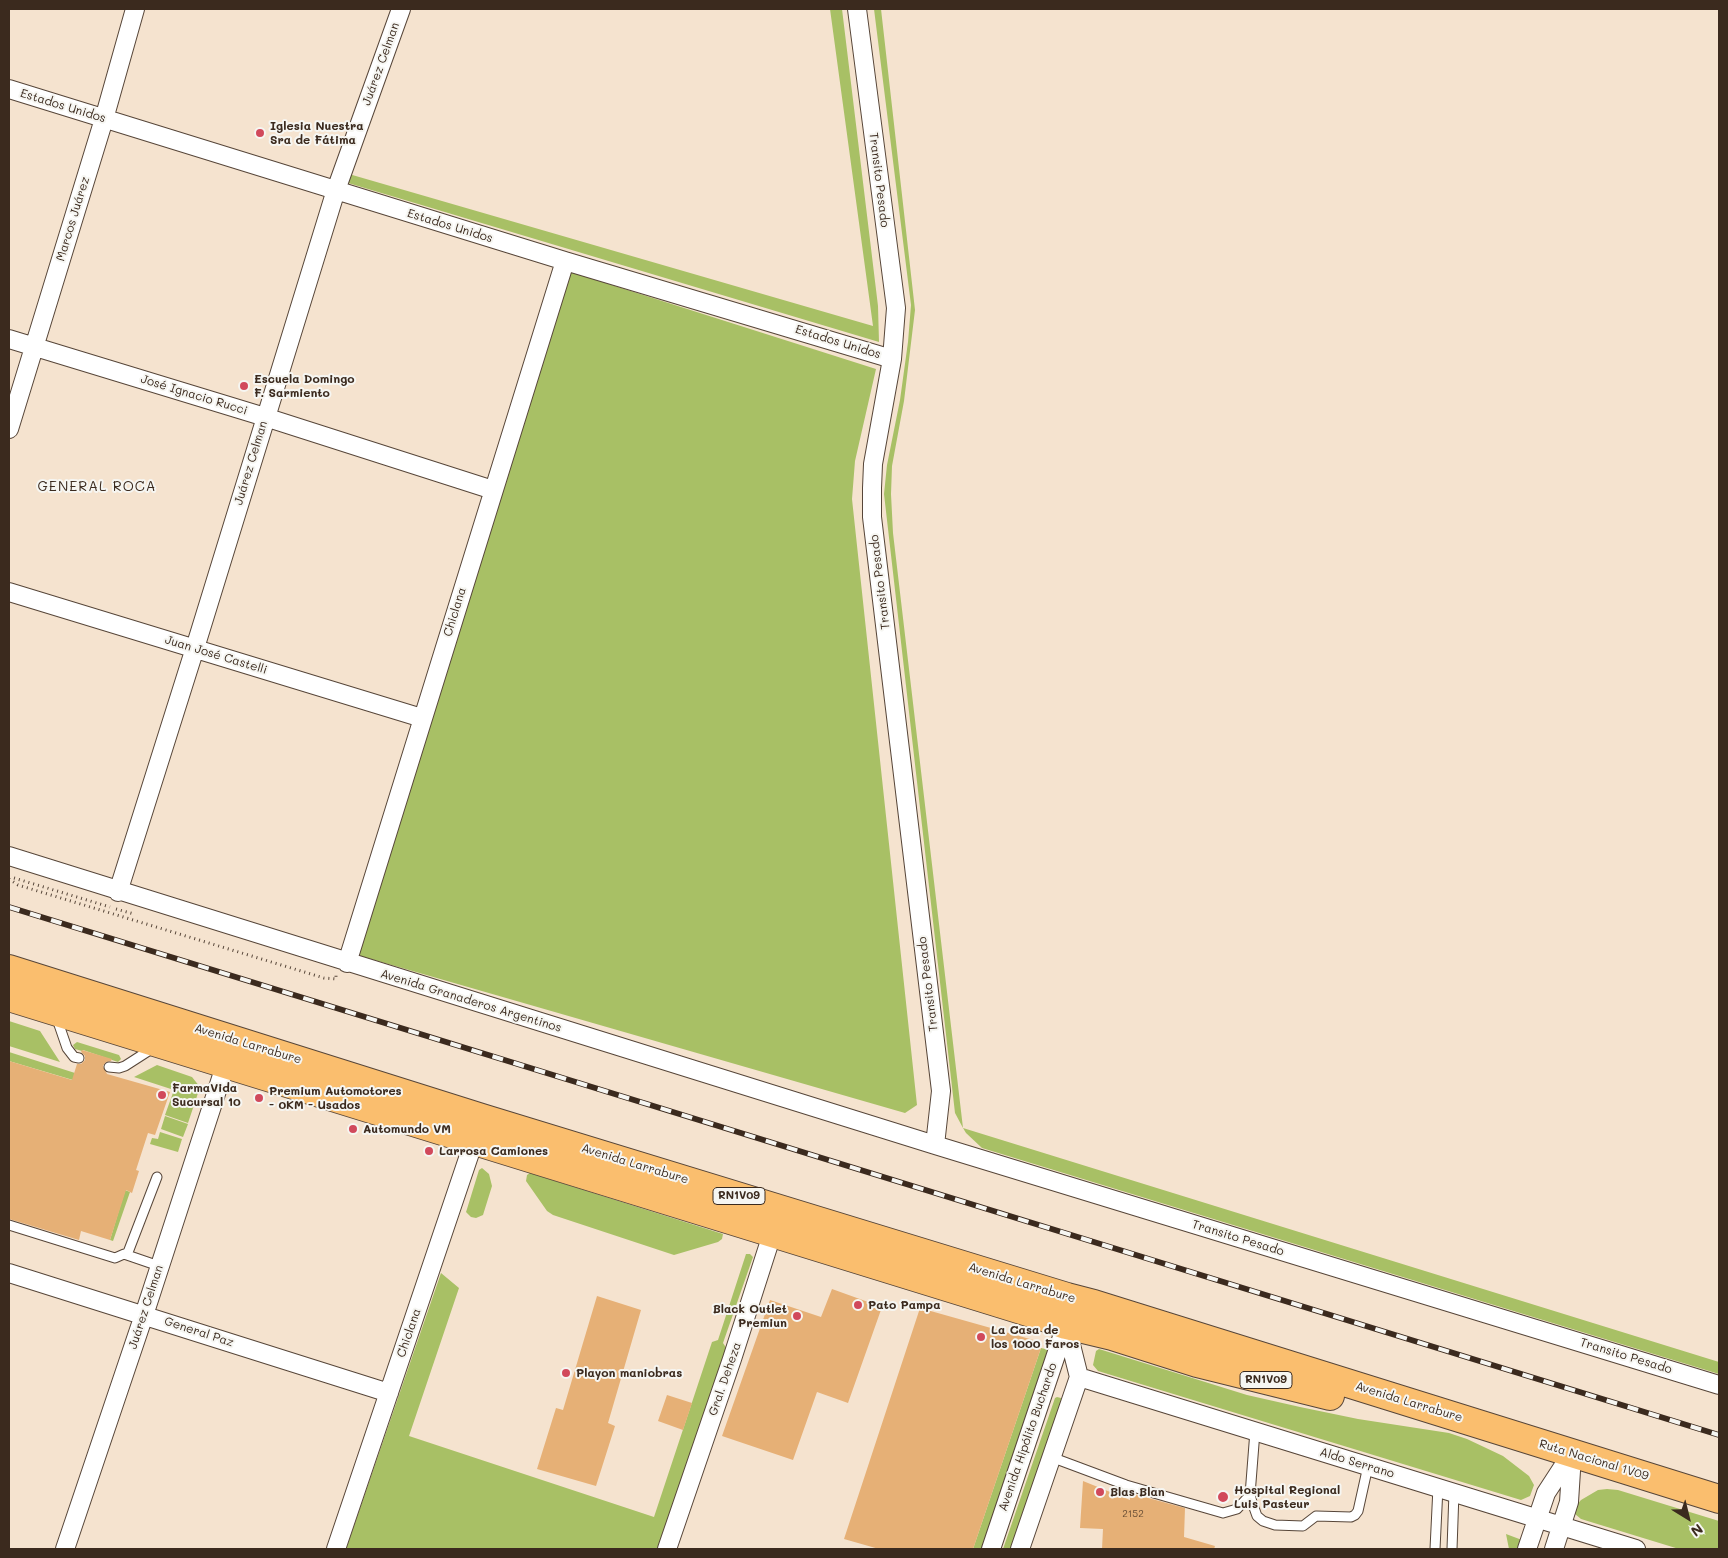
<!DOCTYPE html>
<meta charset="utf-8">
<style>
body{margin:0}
#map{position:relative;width:1728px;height:1558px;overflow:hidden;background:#f5e3cf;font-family:Mali,sans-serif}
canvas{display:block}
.frame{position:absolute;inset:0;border:10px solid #3b2a1e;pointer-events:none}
.north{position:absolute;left:1663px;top:1493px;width:50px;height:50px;-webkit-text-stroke:4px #f6f6f2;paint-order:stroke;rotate:144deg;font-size:14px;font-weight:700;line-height:20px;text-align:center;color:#3b2a1e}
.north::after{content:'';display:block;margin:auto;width:18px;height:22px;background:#3b2a1e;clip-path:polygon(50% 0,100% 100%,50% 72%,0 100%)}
</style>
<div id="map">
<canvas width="1728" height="1558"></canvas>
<div class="frame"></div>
<div class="north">N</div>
</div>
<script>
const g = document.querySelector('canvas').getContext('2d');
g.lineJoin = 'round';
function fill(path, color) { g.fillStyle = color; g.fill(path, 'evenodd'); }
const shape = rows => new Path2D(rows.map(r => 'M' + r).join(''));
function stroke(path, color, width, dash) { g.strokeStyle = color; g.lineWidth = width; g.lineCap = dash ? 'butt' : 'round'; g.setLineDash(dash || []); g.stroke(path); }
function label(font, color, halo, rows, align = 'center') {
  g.font = font + ' Mali,sans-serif'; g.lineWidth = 4; g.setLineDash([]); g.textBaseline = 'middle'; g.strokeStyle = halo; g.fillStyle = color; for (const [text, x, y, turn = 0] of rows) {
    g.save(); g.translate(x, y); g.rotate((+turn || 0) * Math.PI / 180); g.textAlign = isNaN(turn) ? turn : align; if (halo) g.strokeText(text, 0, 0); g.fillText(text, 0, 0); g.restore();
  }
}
fill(shape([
 [830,9,842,9,878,306,879,342,348,183,342,172,873,326],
 [874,9,881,9,915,310,904,401,892,466,891,494,893,533,963,1128,1719,1362,1719,1374,982,1148,966,1133,963,1128,955,1113,884,494,887,465,900,400,908,342,911,305],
 [571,272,876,369,855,461,852,499,917,1105,905,1113,357,955],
 [9,1021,40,1031,60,1062,9,1046],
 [77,1042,119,1055,121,1059,118,1062,83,1050,82,1051,75,1049,73,1045],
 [9,1052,75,1073,73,1080,9,1061],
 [157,1065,192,1077,200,1087,188,1123,165,1115,174,1090,134,1077],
 [165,1116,188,1124,183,1137,161,1129],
 [160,1132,182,1139,178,1152,150,1144,152,1138,158,1139],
 [482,1168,489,1174,492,1186,483,1215,476,1218,471,1217,466,1212,467,1209,479,1170],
 [530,1173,723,1234,722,1239,718,1242,674,1255,553,1215,547,1211,526,1181,527,1175],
 [125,1190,130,1192,113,1241,110,1240],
 [746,1254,750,1254,753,1257,723,1343,727,1349,658,1549,346,1549,441,1273,459,1288,409,1436,654,1517,712,1342,718,1340],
 [1041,1348,1050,1350,983,1549,973,1549],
 [1099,1349,1247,1395,1300,1407,1358,1419,1449,1433,1467,1439,1503,1456,1529,1476,1534,1485,1530,1496,1521,1500,1098,1371,1093,1365,1096,1351],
 [1057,1397,1061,1398,1062,1401,1011,1549,1003,1549,1055,1398],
 [1607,1489,1618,1490,1719,1521,1719,1549,1679,1549,1581,1519,1575,1514,1574,1508,1581,1500,1598,1490],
 [1506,1534,1522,1540,1519,1549,1509,1549]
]), '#a8c065');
fill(shape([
 [82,1050,112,1059,111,1061,106,1062,103,1066,107,1074,170,1092,155,1135,148,1133,136,1170,139,1171,132,1193,126,1190,110,1240,81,1231,79,1240,9,1219,9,1061,72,1080,77,1064,81,1064,85,1060,85,1056,81,1052],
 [832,1289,882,1307,848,1403,817,1392,793,1460,722,1436,770,1300,821,1317],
 [597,1296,641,1310,608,1423,615,1426,596,1486,537,1469,556,1408,563,1410],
 [920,1308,1037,1341,1041,1348,973,1549,879,1549,844,1539],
 [667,1395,692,1403,683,1430,658,1421],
 [1083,1481,1130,1500,1130,1493,1185,1508,1184,1537,1215,1546,1214,1549,1102,1549,1103,1529,1080,1528]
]), '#e6b076');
const service = shape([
 [56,1016,67,1048,74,1057,79,1058],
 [109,1067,119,1068,125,1066,153,1048],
 [9,1225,115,1258,124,1254,159,1266],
 [127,1255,157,1177],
 [1255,1431,1250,1495,1252,1502,1257,1516,1263,1521,1275,1525,1303,1526,1316,1516,1351,1517,1355,1515,1358,1511,1368,1466],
 [1051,1457,1126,1485,1223,1513,1237,1509,1250,1495],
 [1435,1549,1438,1487],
 [1452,1549,1454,1492]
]);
const minor = shape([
 [857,9,896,308,892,359,873,464,872,488,872,517,941,1091,935,1145],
 [9,89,565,261,892,359],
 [9,339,265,417,493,490],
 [9,429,104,119,135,9],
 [9,592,422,718],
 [9,856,935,1145,1719,1385],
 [118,892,195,648,336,190,401,9],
 [347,963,565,261],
 [9,1273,389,1393],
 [1066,1325,1079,1377],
 [1079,1377,1636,1549],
 [65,1549,144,1315,226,1063],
 [336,1549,477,1132],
 [667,1549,732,1359,775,1225],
 [991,1549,1066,1325],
 [1020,1549,1079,1377],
 [1527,1549,1546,1493,1572,1453],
 [1554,1549,1569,1502,1572,1455]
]);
const primary = shape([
 [9,969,482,1118,1067,1297,1094,1304,1719,1499],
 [9,997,1041,1316,1066,1325,1112,1336,1197,1363,1330,1396]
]);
stroke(service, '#574639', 11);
stroke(minor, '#574639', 20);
stroke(primary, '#574639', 30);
stroke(shape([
 [14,878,110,907],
 [9,879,18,885,324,978,336,979,336,975],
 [116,909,134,914]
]), '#574639', 3, [1, 4]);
stroke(service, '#fff', 9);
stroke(minor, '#fff', 18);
stroke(primary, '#fabe6e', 28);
const rail = shape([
 [9,907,1719,1435]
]);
stroke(rail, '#3b2a1e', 5.5);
stroke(rail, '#f6f6f2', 4, [11]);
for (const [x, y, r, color] of [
 [260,133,5,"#d1495b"],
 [244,386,5,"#d1495b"],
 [162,1095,5,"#d1495b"],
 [259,1098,5,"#d1495b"],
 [353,1129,5,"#d1495b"],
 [429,1151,5,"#d1495b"],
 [858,1305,5,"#d1495b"],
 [797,1316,5,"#d1495b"],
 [981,1337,5,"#d1495b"],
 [566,1373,5,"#d1495b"],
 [1100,1492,5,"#d1495b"],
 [1223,1497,6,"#d1495b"]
]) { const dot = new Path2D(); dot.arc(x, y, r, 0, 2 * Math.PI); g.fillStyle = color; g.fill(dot); stroke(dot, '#f6f6f2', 2); }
label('10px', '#664c34', null, [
 ["2152",1133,1514]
]);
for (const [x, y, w] of [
 [739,1196,52],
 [1266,1380,52]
]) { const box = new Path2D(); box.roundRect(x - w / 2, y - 8.5, w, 17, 4); g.fillStyle = '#f6f6f2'; g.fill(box); stroke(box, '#3b2a1e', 1); }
label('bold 11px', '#3b2a1e', null, [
 ["RN1V09",739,1196],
 ["RN1V09",1266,1380]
]);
label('12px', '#3b2a1e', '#f6f6f2', [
 ["Juárez Celman",381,64,-70],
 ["Estados Unidos",63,106,17],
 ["Transito Pesado",879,180,83],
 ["Marcos Juárez",73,219,-73],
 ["Estados Unidos",450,226,17],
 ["Estados Unidos",838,342,17],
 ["José Ignacio Rucci",194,395,17],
 ["Juárez Celman",251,463,-73],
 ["Transito Pesado",880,582,-97],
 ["Chiclana",455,612,-73],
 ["Juan José Castelli",216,655,17],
 ["Transito Pesado",928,984,-97],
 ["Avenida Granaderos Argentinos",471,1001,17],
 ["Avenida Larrabure",248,1044,17],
 ["Avenida Larrabure",635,1164,17],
 ["Transito Pesado",1238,1238,17],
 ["Avenida Larrabure",1022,1283,17],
 ["Juárez Celman",146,1307,-72],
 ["General Paz",199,1332,18],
 ["Chiclana",409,1333,-71],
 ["Transito Pesado",1626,1356,17],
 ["Gral. Deheza",725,1379,-71],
 ["Avenida Larrabure",1409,1402,17],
 ["Avenida Hipólito Buchardo",1028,1437,-71],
 ["Ruta Nacional 1V09",1594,1460,17],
 ["Aldo Serrano",1357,1463,17]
]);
label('bold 12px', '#3b2a1e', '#f6f6f2', [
 ["Iglesia Nuestra",270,126],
 ["Sra de Fátima",270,140],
 ["Escuela Domingo",254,379],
 ["F. Sarmiento",254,393],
 ["FarmaVida",172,1088],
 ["Sucursal 10",172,1102],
 ["Premium Automotores",269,1091],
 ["- 0KM - Usados",269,1105],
 ["Automundo VM",363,1129],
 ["Larrosa Camiones",439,1151],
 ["Pato Pampa",868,1305],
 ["Black Outlet",787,1309,"right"],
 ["Premiun",787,1323,"right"],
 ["La Casa de",991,1330],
 ["los 1000 Faros",991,1344],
 ["Playon maniobras",576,1373],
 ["Hospital Regional",1234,1490],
 ["Luis Pasteur",1234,1504],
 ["Blas Blan",1110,1492]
], 'left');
g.letterSpacing = '1px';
label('14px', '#3b2a1e', '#f6f6f2', [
 ["GENERAL ROCA",97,487]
]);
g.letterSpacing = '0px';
</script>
